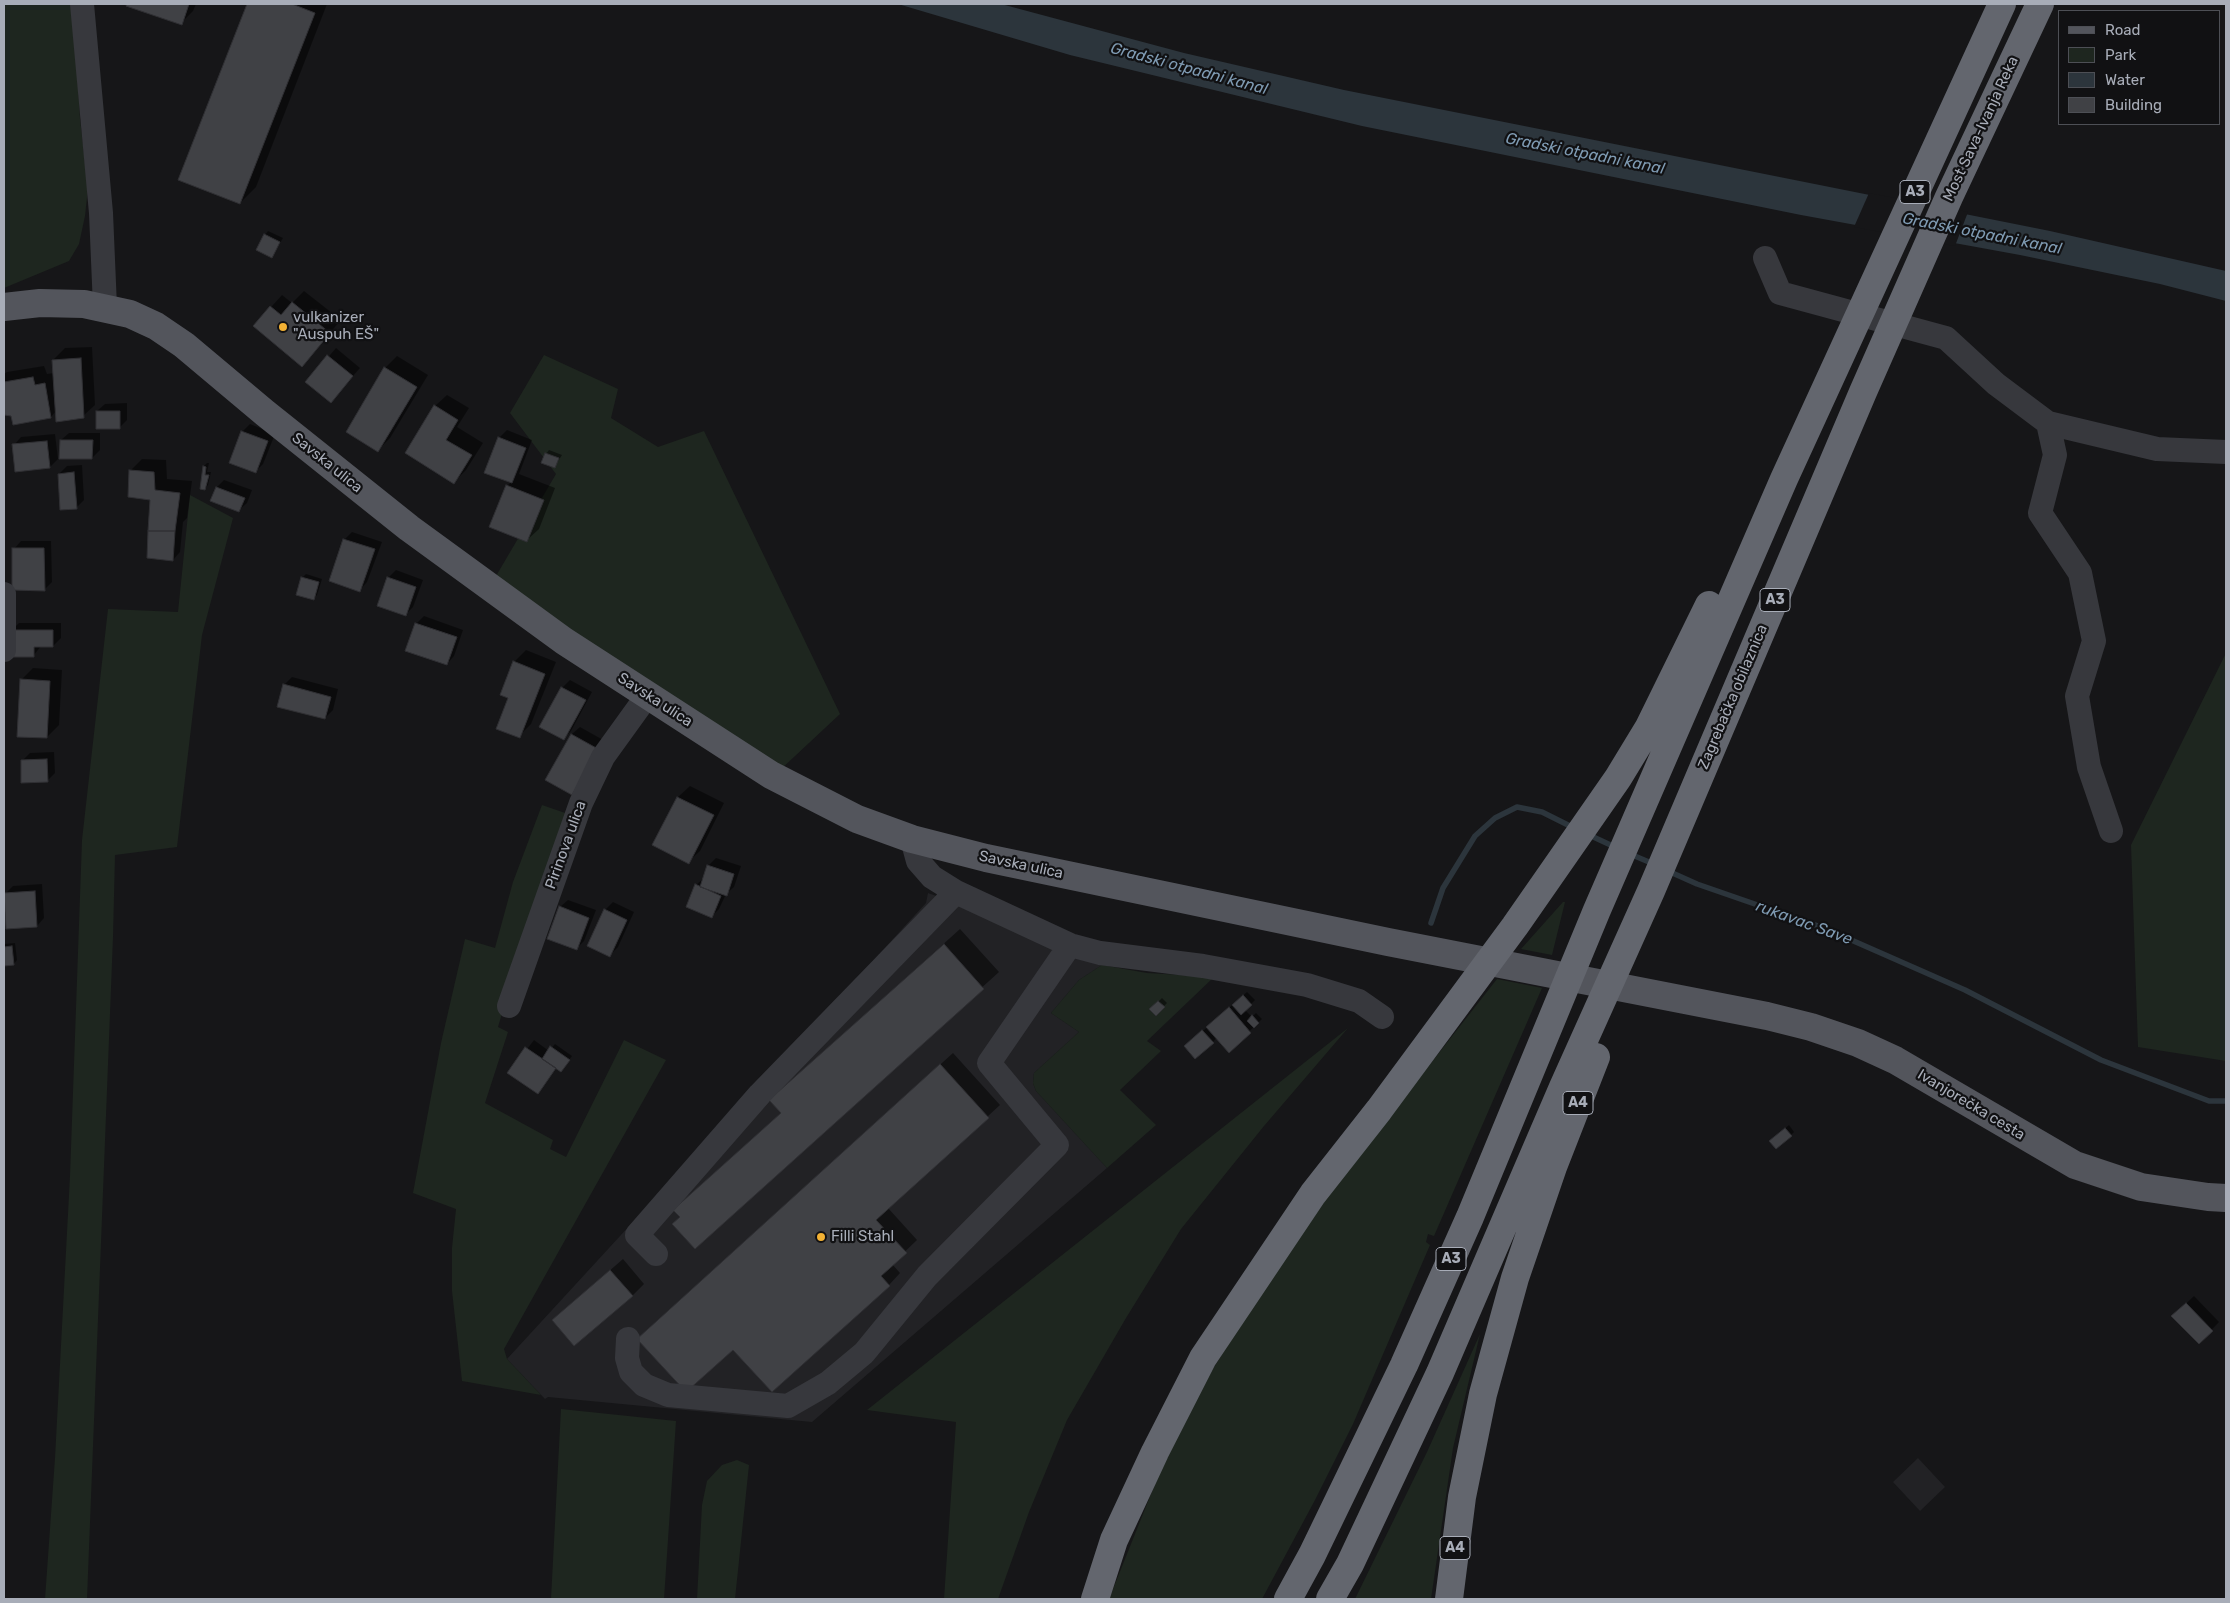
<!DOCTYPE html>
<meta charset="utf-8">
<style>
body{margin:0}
#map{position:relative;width:2230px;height:1603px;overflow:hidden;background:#161618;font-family:Rubik,sans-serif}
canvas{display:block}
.frame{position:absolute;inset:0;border:5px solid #a8adb8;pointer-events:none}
.legend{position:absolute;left:2058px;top:10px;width:162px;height:115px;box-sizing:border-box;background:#111113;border:1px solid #4d4f55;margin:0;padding:6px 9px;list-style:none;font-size:15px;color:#a8adb8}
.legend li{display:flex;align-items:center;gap:10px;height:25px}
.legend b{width:25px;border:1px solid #4d4f55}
</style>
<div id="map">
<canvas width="2230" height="1603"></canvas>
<div class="frame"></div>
<ul class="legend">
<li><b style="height:6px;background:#53555c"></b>Road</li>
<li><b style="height:14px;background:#1e261f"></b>Park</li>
<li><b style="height:14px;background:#2c353c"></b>Water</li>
<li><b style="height:14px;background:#404145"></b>Building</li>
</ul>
</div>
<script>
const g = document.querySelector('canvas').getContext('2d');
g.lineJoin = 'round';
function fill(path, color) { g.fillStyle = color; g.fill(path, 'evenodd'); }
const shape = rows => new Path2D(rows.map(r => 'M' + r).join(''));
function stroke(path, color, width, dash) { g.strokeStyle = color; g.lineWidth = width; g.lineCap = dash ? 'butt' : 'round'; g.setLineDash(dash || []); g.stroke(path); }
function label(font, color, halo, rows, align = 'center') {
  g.font = font + ' Rubik,sans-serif'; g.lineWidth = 4.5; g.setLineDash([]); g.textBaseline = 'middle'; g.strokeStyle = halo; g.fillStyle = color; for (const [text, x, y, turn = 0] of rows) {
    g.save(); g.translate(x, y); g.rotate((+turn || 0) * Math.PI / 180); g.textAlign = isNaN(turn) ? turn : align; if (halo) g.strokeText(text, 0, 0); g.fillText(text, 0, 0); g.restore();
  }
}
fill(shape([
 [928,893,990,915,1102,965,1079,980,1051,1013,1079,1032,1034,1073,1033,1083,1036,1091,1107,1168,812,1422,548,1397,545,1399,507,1359,926,903],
 [1918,1458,1945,1487,1920,1511,1893,1482]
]), '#222225');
fill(shape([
 [4,4,73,4,80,119,88,188,85,216,79,244,69,261,4,288],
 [544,355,618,389,611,418,658,447,704,431,840,714,779,771,647,684,496,576,556,474,510,413],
 [190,495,233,518,202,635,177,847,115,855,113,937,87,1599,45,1599,55,1458,70,1176,82,840,108,609,178,612],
 [2226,653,2226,1061,2138,1047,2131,845],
 [542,805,571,815,520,952,498,1027,508,1032,485,1103,553,1140,550,1149,566,1157,624,1040,666,1060,504,1349,507,1359,541,1395,462,1381,452,1291,452,1248,456,1209,413,1193,441,1043,465,939,495,948,513,882],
 [1563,902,1565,902,1552,955,1521,949],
 [1102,965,1147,973,1214,977,1147,1041,1161,1051,1120,1090,1156,1125,1107,1168,1036,1091,1033,1083,1034,1073,1079,1032,1051,1013,1079,980],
 [1497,979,1542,988,1434,1236,1428,1234,1426,1242,1430,1245,1353,1424,1315,1500,1262,1599,1109,1599,1157,1479,1201,1388,1249,1311,1339,1180],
 [1348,1028,1264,1126,1181,1229,1126,1318,1067,1420,1029,1512,998,1599,944,1599,956,1422,867,1410],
 [1480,1334,1453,1448,1431,1599,1355,1599,1427,1452],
 [561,1409,676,1421,664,1599,551,1599],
 [737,1460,749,1465,735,1599,697,1599,702,1505,707,1481,722,1465]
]), '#1e261f');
fill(shape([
 [898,4,1001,4,1184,53,1344,90,2050,231,2226,271,2226,301,2160,284,2020,255,1801,215,1362,126,1070,55]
]), '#2c353c');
fill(shape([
 [1869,193,1968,212,1955,246,1854,227]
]), '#161618');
fill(shape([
 [128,4,196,4,193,11,181,23,128,5],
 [248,4,327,4,256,187,240,203,180,179],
 [268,231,283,238,272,256,265,235],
 [304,291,341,320,302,365,254,326,282,295,292,303],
 [92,347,95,405,83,416,56,411,51,417,4,414,4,374,7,372,44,366,47,374,54,373,53,360,65,348],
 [336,348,360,368,331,401,307,382],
 [397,356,428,375,390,438,378,450,385,368],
 [447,395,469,408,457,427,483,443,466,470,454,482,435,406],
 [127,403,127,420,119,428,97,411,105,404],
 [250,424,275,434,263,464,255,472,242,432],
 [507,430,532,440,519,474,555,488,539,529,527,540,507,486,511,482,499,438],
 [69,433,100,433,100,450,92,458,61,440],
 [55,434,58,459,50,467,14,445,21,437],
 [549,450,562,455,555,466,546,454],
 [142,459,166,460,167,479,192,481,187,518,183,522,180,552,173,560,151,499,130,471],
 [207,463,209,463,207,472,211,472,208,485,205,489,204,466],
 [82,465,84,500,76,508,59,474,67,466],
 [224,480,252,490,247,503,239,510,217,487],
 [352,532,382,542,367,582,360,590,344,540],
 [21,541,51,541,52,582,44,590,14,549],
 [396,570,423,580,413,607,406,614,388,578],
 [306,574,322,579,317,595,313,599,302,578],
 [424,616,463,630,454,656,447,664,416,624],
 [19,623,61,623,61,638,53,646,41,646,34,655,11,631],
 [526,650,556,662,531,724,519,736,510,697,514,662],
 [33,668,62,670,59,725,47,737,21,680],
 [292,677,338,689,333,710,325,718,284,685],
 [570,680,592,692,571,731,564,738,541,726,562,688],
 [580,727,605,741,580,786,547,779,572,734],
 [54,752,55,773,47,781,22,761,30,753],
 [690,786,724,803,700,851,688,862,654,845,678,797],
 [716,858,741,866,734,887,726,894,719,909,712,916,696,885,705,877,708,866],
 [42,884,44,918,37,926,5,894,13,886],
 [568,900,596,910,584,941,576,949,560,907],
 [613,902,634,912,618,947,610,955,605,910],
 [960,929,999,972,695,1247,681,1216,782,1112,787,1085],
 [15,943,17,960,14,964,4,965,4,944],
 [1247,992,1255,1000,1245,1010,1252,1017,1256,1013,1262,1019,1229,1051,1217,1037,1213,1042,1186,1046],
 [1162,998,1167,1003,1156,1014,1151,1009],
 [534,1040,549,1051,555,1044,572,1056,564,1067,557,1067,537,1092,509,1073],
 [953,1053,1000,1105,888,1208,917,1240,892,1264,900,1273,889,1285,733,1348,650,1327],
 [1789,1125,1794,1132,1791,1135,1774,1138],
 [623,1259,644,1284,632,1296,553,1320],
 [2194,1296,2219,1322,2199,1343,2173,1316]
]), '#0007');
stroke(shape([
 [1587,834,1617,848],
 [1630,854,1656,865],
 [1668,871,1697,884,1824,928,1965,990,2101,1060,2209,1101,2226,1101],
 [1431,923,1443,888,1475,836,1495,818,1517,807,1542,812,1574,828]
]), '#2c353c', 5.5);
const building = shape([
 [127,4,189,4,182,25,126,6,127,4],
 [247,4,292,4,315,13,240,204,178,180,247,4],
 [264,234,280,242,272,258,256,250,264,234],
 [292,302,330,333,302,367,253,326,270,306,281,315,292,302],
 [327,355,353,376,331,403,305,382,327,355],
 [81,358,84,418,56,422,52,360,81,358],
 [384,367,417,387,378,452,346,432,384,367],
 [33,377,35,385,45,383,51,418,13,425,11,416,4,415,4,382,33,377],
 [434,405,458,420,446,440,472,455,454,484,405,453,434,405],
 [96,411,120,411,120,429,96,429,96,411],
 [241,431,268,441,256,473,229,463,241,431],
 [498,437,526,448,512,483,484,473,498,437],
 [60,440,93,440,92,459,59,459,60,440],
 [47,441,50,468,15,472,12,444,47,441],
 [545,453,559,458,555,468,541,463,545,453],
 [203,466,206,467,205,475,209,475,205,490,200,489,203,466],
 [129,470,154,472,155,490,180,493,175,531,148,531,150,500,128,497,129,470],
 [74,472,77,509,60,510,58,474,74,472],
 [506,485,544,500,527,542,489,527,506,485],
 [216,487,245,498,239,512,210,501,216,487],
 [148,531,175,531,173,561,147,558,148,531],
 [343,539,375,549,360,592,329,581,343,539],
 [12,548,44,548,45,591,12,590,12,548],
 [301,577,319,582,314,600,296,595,301,577],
 [387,577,416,587,406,616,377,606,387,577],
 [415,623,457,637,447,665,405,651,415,623],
 [10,630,53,630,53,647,34,647,34,657,10,657,10,630],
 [513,661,545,674,520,738,496,729,508,698,500,695,513,661],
 [20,679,50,681,47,738,17,737,20,679],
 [283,684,331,697,325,719,277,707,283,684],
 [561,687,586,700,564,740,539,727,561,687],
 [571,734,598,749,572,795,545,780,571,734],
 [47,759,48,782,21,783,21,760,47,759],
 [677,797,714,815,689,864,652,845,677,797],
 [707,865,734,874,727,896,700,887,707,865],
 [695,884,721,896,712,918,686,907,695,884],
 [35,891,37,927,6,929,4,893,35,891],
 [559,906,589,918,577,950,547,939,559,906],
 [604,909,627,920,610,957,587,946,604,909],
 [944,944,984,989,695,1249,672,1224,680,1217,673,1210,781,1113,769,1100,944,944],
 [12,946,14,965,4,966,4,947,12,946],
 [1243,995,1252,1005,1241,1015,1232,1005,1243,995],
 [1158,1001,1165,1007,1156,1016,1149,1009,1158,1001],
 [1229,1007,1251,1033,1229,1053,1206,1027,1229,1007],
 [1252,1015,1259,1023,1254,1028,1247,1021,1252,1015],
 [1202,1030,1214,1043,1195,1059,1184,1046,1202,1030],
 [550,1046,570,1060,561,1072,542,1059,550,1046],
 [525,1047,556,1068,538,1094,507,1073,525,1047],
 [940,1064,989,1118,876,1220,907,1253,881,1276,890,1286,772,1392,733,1350,686,1392,637,1339,940,1064],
 [1785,1128,1792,1136,1776,1149,1769,1141,1785,1128],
 [610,1270,633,1296,574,1346,552,1320,610,1270],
 [2186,1303,2213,1331,2199,1344,2171,1316,2186,1303]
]);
fill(building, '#404145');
stroke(building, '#303034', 1);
stroke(shape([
 [82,4,101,213,105,307],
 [1765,258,1780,293,1946,338,1996,384,2048,423,2157,449,2226,452],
 [2048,423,2055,455,2040,513,2080,573,2094,641,2077,696,2089,767,2111,831],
 [4,594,4,650],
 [912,839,918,861,932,877,956,892,1070,945,1100,953,1203,966,1307,985,1359,1001,1382,1017],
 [509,1006,581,803,603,757,647,696],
 [656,1254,637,1235,760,1094,956,892],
 [628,1339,627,1358,631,1372,644,1385,668,1395,788,1406,828,1383,864,1353,927,1276,1057,1145,989,1063,1070,945]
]), '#37383d', 24);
stroke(shape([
 [4,307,40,303,84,304,130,314,156,326,184,345,265,413,409,528,564,641,771,775,857,819,912,839,986,858,1388,942,1767,1016,1811,1027,1858,1043,1895,1060,2075,1165,2141,1187,2208,1197,2226,1198]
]), '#53555c', 28);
stroke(shape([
 [1095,1599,1114,1540,1155,1452,1203,1358,1313,1194,1379,1110,1515,926,1618,778,1649,727,1709,605],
 [1288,1599,1312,1555,1404,1365,1470,1217,1597,910,1784,479,2002,4],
 [1330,1599,1350,1564,1440,1373,1563,1087,1651,891,1863,392,1949,197,2040,4],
 [1449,1599,1462,1497,1483,1394,1515,1278,1553,1167,1596,1057]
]), '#63666e', 28);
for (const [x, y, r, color] of [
 [283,327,5,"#f2b134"],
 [821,1237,5,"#f2b134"]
]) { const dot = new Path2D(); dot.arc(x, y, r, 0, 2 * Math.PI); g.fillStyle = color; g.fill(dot); stroke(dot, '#111113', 2); }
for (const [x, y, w] of [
 [1915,192,30],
 [1775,600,30],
 [1578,1103,30],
 [1451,1259,30],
 [1455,1548,30]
]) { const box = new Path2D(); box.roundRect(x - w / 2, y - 11.5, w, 23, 4); g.fillStyle = '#111113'; g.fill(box); stroke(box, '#a8adb8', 1); }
label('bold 14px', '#a8adb8', null, [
 ["A3",1915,192],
 ["A3",1775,600],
 ["A4",1578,1103],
 ["A3",1451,1259],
 ["A4",1455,1548]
]);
label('15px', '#a8adb8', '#111113', [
 ["Most Sava-Ivanja Reka",1981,129,-65],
 ["Savska ulica",327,463,39],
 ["Zagrebačka obilaznica",1733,697,-67],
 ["Savska ulica",655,700,33],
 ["Pirinova ulica",566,845,-70],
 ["Savska ulica",1021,865,12],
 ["Ivanjorečka cesta",1971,1105,31]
]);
label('15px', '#a8adb8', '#111113', [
 ["vulkanizer",293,318],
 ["\"Auspuh EŠ\"",293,335],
 ["Filli Stahl",831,1237]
], 'left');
label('italic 16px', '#7f9bb3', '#111113', [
 ["Gradski otpadni kanal",1189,69,15],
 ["Gradski otpadni kanal",1585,154,11],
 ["Gradski otpadni kanal",1982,234,11],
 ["rukavac Save",1804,923,20]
]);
</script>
